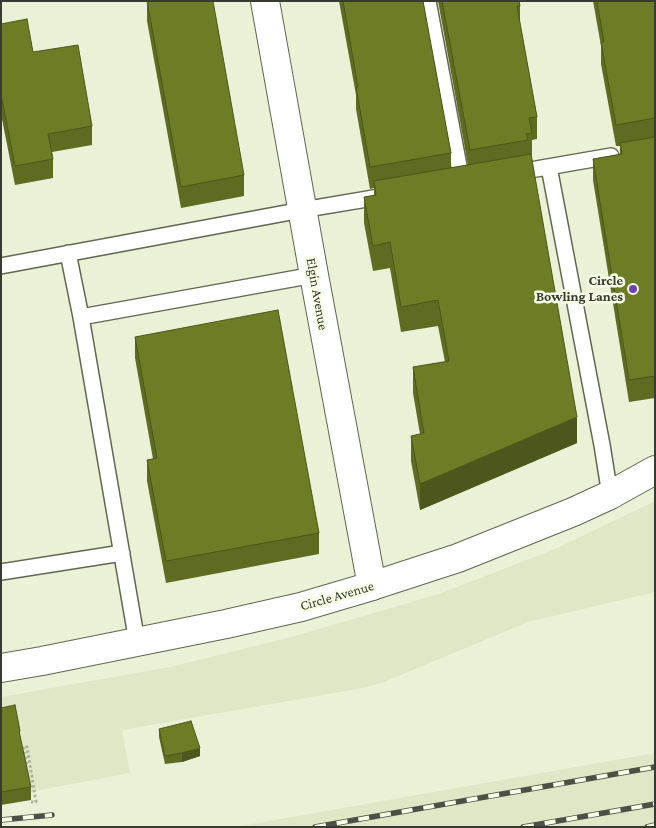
<!DOCTYPE html>
<style>
body{margin:0}
#map{position:relative;width:656px;height:828px;overflow:hidden;background:#ebf1d7;font-family:"Crimson Pro",serif}
canvas{display:block}
.frame{position:absolute;inset:0;border:2px solid #383b31;pointer-events:none}
</style>
<div id="map">
<canvas width="656" height="828"></canvas>
<div class="frame"></div>
</div>
<script>
const g = document.querySelector('canvas').getContext('2d');
g.lineJoin = 'round';
function fill(path, color) { g.fillStyle = color; g.fill(path, 'evenodd'); }
const shape = rows => new Path2D(rows.map(r => 'M' + r).join(''));
function stroke(path, color, width, dash) { g.strokeStyle = color; g.lineWidth = width; g.lineCap = dash ? 'butt' : 'round'; g.setLineDash(dash || []); g.stroke(path); }
function label(font, color, halo, rows, align = 'center') {
  g.font = font + ' "Crimson Pro",serif'; g.lineWidth = 5; g.setLineDash([]); g.textBaseline = 'middle'; g.strokeStyle = halo; g.fillStyle = color; for (const [text, x, y, turn = 0] of rows) {
    g.save(); g.translate(x, y); g.rotate((+turn || 0) * Math.PI / 180); g.textAlign = isNaN(turn) ? turn : align; if (halo) g.strokeText(text, 0, 0); g.fillText(text, 0, 0); g.restore();
  }
}
fill(shape([
 [655,501,655,592,528,622,384,682,363,688,122,730,130,773,35,791,29,793,30,800,1,805,1,697,170,667,295,636,439,594,555,549],
 [655,753,655,827,235,827]
]), '#dfe7c6');
const service = shape([
 [428,1,462,182],
 [549,167,602,445,610,495],
 [513,173,611,156],
 [68,253,81,317],
 [1,266,302,210,385,196],
 [1,572,122,553],
 [137,642,81,317,314,275]
]);
const minor = shape([
 [265,1,314,275,372,586]
]);
const tertiary = shape([
 [1,668,42,661,226,624,301,607,372,586,458,558,573,512,610,495,655,470]
]);
stroke(service, '#626651', 18);
stroke(minor, '#626651', 30);
stroke(tertiary, '#626651', 30);
stroke(shape([
 [24,767,27,766,23,747,27,747,36,802,31,802]
]), '#abb09c', 3, [2.5, 2.5]);
stroke(service, '#fff', 15);
stroke(minor, '#fff', 28);
stroke(tertiary, '#fff', 28);
const rail = shape([
 [1,820,52,815],
 [315,827,655,767],
 [523,827,655,804],
 [647,827,655,825]
]);
stroke(rail, '#4d5145', 5.5);
stroke(rail, '#f8fee5', 4, [11]);
fill(shape([
 [147,1,244,175,244,196,181,208,147,21],
 [339,1,423,1,451,153,451,168,468,165,438,1,519,1,520,6,520,23,537,117,537,139,532,140,532,155,531,155,577,443,420,510,411,461,411,436,420,434,413,393,413,367,445,362,438,326,401,332,390,268,373,271,364,223,364,197,374,196,374,188,370,189,356,109,356,95],
 [593,1,655,1,655,398,629,402,593,180,593,159,620,154,620,146,616,146,601,64,601,46],
 [1,24,33,52,92,126,92,145,52,152,53,159,53,178,15,185,1,114],
 [135,337,319,533,319,554,166,583,147,481,147,460,153,459,135,358],
 [1,708,20,731,20,736,31,787,31,800,1,805],
 [159,729,200,756,182,762,165,764,159,737]
]), '#5f6b21');
fill(shape([
 [577,417,577,443,420,510,420,484],
 [200,748,200,756,182,762,182,753]
]), '#4d571b');
const building = shape([
 [147,1,213,1,244,175,181,187,147,1],
 [343,1,423,1,451,153,370,167,356,87,358,87,343,1],
 [442,1,519,1,520,6,517,6,537,117,529,118,532,133,526,134,528,140,470,150,442,1],
 [597,1,655,1,655,118,616,125,601,42,604,42,597,1],
 [27,19,33,52,78,45,92,126,48,134,53,159,15,166,1,94,1,24,27,19],
 [655,137,655,376,629,380,593,159,622,154,620,143,655,137],
 [531,154,577,417,420,484,411,436,424,433,413,367,449,361,438,300,401,307,390,242,373,246,364,197,376,195,374,181,531,154],
 [278,310,319,533,166,561,147,460,157,458,135,337,278,310],
 [15,705,20,731,19,731,31,787,1,792,1,708,15,705],
 [191,721,200,748,182,753,165,756,159,729,191,721]
]);
fill(building, '#6e7c26');
stroke(building, '#4d571b', 1);
for (const [x, y, r, color] of [
 [633,289,5,"#7141b9"]
]) { const dot = new Path2D(); dot.arc(x, y, r, 0, 2 * Math.PI); g.fillStyle = color; g.fill(dot); stroke(dot, '#f8fee5', 2); }
label('bold 14px', '#383b31', '#f8fee5', [
 ["Circle",623,281],
 ["Bowling Lanes",623,297]
], 'right');
label('14px', '#383b31', '#f8fee5', [
 ["Elgin Avenue",317,294,80],
 ["Circle Avenue",337,596,-16]
]);
</script>
